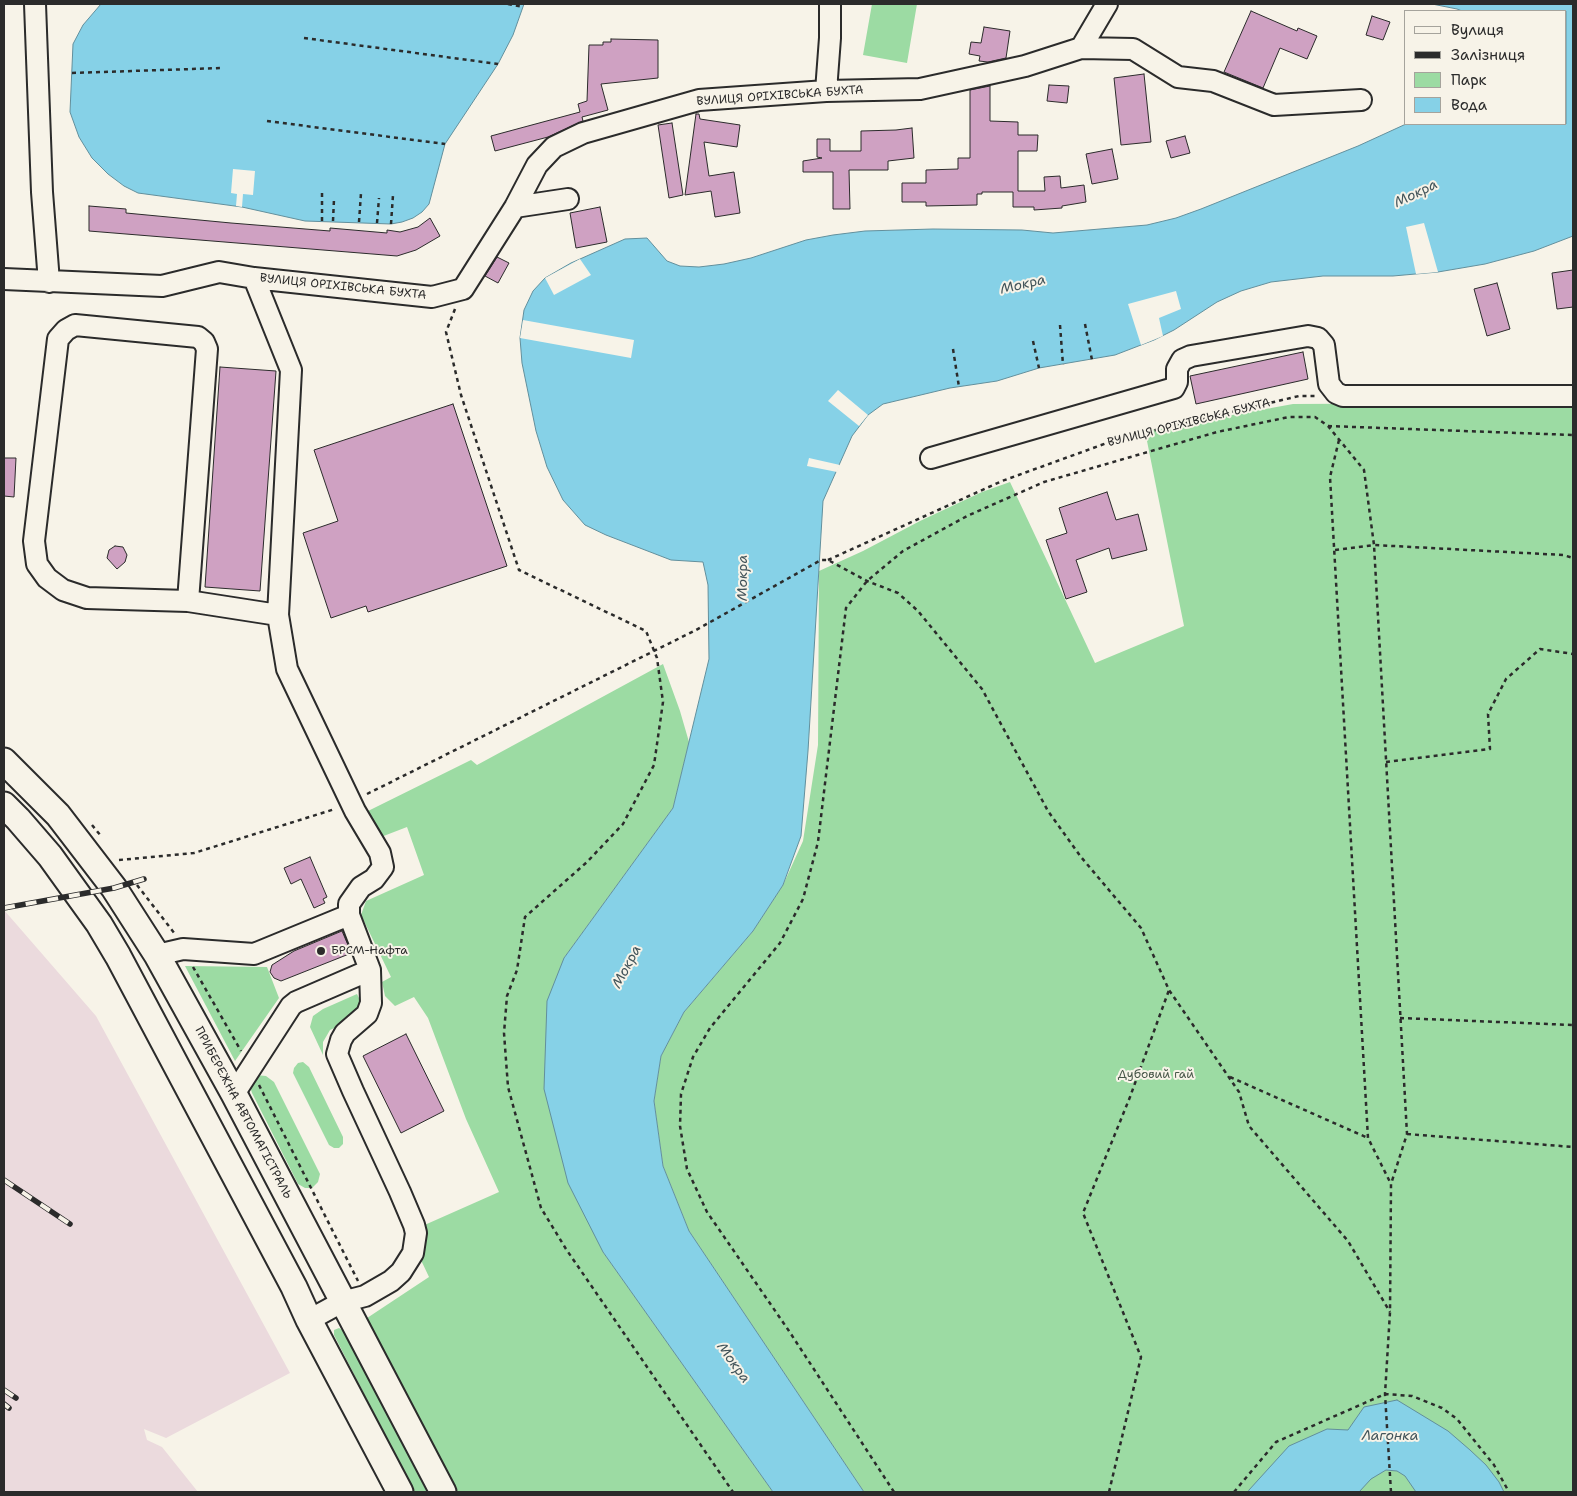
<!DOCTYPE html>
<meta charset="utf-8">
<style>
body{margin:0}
#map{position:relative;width:1577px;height:1496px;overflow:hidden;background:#f7f3e8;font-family:"Shantell Sans",sans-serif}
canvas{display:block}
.frame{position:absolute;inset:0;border:5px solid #2b2b2b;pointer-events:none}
.legend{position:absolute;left:1404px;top:10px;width:162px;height:115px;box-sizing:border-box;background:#f7f3e8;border:1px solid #a5a39c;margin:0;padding:6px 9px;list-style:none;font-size:15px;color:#2b2b2b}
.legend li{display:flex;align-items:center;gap:10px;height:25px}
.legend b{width:25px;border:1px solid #a5a39c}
</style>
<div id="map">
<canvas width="1577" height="1496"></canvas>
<div class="frame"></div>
<ul class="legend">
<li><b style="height:6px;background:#f7f3e8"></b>Вулиця</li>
<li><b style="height:6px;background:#2b2b2b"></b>Залізниця</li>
<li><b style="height:14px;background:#9cdba3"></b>Парк</li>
<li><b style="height:14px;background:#86d1e7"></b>Вода</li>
</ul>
</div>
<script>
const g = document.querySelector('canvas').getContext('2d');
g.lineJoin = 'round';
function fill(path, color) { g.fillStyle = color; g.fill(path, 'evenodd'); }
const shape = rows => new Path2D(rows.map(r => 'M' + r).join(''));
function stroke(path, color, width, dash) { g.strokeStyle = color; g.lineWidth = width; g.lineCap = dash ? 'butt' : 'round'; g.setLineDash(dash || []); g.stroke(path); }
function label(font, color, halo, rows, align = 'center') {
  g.font = font + ' "Shantell Sans",sans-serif'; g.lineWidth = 4; g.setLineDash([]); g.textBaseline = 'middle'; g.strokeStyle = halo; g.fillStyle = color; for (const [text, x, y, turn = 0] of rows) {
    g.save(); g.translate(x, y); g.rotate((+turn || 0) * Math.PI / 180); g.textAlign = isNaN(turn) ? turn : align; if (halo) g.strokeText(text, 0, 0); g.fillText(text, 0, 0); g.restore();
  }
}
fill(shape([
 [4,910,96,1016,290,1373,166,1438,144,1429,147,1440,162,1447,198,1492,4,1492]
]), '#ebdadd');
fill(shape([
 [872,4,917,4,907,63,863,55],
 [1495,403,1573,406,1573,1492,864,1492,689,1231,663,1166,654,1101,661,1056,684,1012,753,931,783,885,803,841,818,745,819,571,863,551,920,521,982,492,1010,482,1095,663,1184,626,1145,431,1293,404],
 [663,664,680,711,689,742,673,808,564,958,603,1252,773,1492,441,1492,355,1326,429,1277,420,1258,420,1227,499,1192,466,1119,428,1018,414,997,395,1006,385,996,382,982,391,977,361,915,366,901,424,875,407,827,381,837,368,811,471,760,477,765],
 [185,966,267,967,279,998,235,1061],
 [357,994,360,1000,359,1009,345,1023,330,1030,323,1042,323,1055,310,1027,313,1016,323,1009],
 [303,1062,309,1067,343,1137,343,1144,339,1148,334,1148,329,1145,293,1073,294,1068,298,1063],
 [255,1075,266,1076,274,1082,320,1174,318,1182,312,1188,305,1188,298,1184,252,1093,249,1083],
 [339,1328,344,1331,427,1492,414,1492,334,1335,334,1330]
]), '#9cdba3');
const water = shape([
 [101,4,524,4,513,35,498,64,445,144,429,204,422,212,413,218,402,222,391,224,305,221,242,207,138,193,124,186,108,174,92,158,79,137,70,112,73,44,83,25,101,4],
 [1432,4,1573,4,1573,236,1534,251,1485,264,1438,272,1393,276,1323,276,1271,282,1241,291,1217,302,1174,330,1154,340,1115,355,1039,368,997,381,950,388,883,404,868,415,852,436,823,501,808,751,801,836,783,885,753,931,684,1012,661,1056,654,1101,663,1166,689,1231,864,1492,773,1492,603,1252,568,1183,544,1089,547,1001,564,958,673,808,709,659,708,585,703,562,671,560,606,535,585,525,563,500,547,467,536,431,522,363,520,338,524,310,533,291,545,278,571,263,625,239,647,238,667,261,680,266,699,267,724,264,751,258,806,240,833,235,865,231,933,229,1022,230,1053,233,1147,225,1176,218,1201,209,1358,146,1406,124,1566,124,1566,11,1462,11,1457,9,1432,4],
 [1397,1400,1448,1431,1470,1450,1486,1465,1499,1482,1504,1492,1416,1492,1405,1476,1397,1471,1386,1470,1371,1479,1359,1492,1248,1492,1249,1490,1289,1446,1327,1429,1348,1430,1364,1407,1397,1400]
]);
fill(water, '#86d1e7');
stroke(water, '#628f9c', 1);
fill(shape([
 [233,169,255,171,253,195,243,194,242,207,236,206,237,194,231,193],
 [1424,223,1438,272,1416,274,1406,227],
 [580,259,591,275,554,295,545,278],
 [1176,291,1181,309,1159,318,1163,336,1141,345,1128,304],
 [523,320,634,340,631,358,520,338],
 [838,390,868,415,859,426,828,401],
 [809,458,840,465,837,472,807,466]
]), '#f7f3e8');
const building = shape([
 [1251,11,1297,31,1298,28,1317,36,1307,59,1280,48,1263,88,1224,72,1251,11],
 [1372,16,1390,22,1383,40,1366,35,1372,16],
 [984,27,1010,31,1006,58,988,62,979,61,980,56,969,54,971,42,981,43,984,27],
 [611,39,658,40,658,78,601,84,608,110,582,117,583,121,548,137,495,151,491,136,580,112,578,104,587,101,589,45,603,45,603,42,611,42,611,39],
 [1144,74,1151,142,1121,145,1114,78,1144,74],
 [1049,85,1069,86,1067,103,1047,101,1049,85],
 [990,86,990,121,1018,122,1018,135,1038,135,1037,151,1018,151,1018,191,1045,191,1044,177,1060,176,1061,188,1084,185,1086,202,1062,206,1062,208,1034,210,1034,207,1013,207,1013,192,982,192,982,194,977,194,977,205,926,206,926,202,902,202,902,183,926,183,926,170,958,169,958,158,970,158,970,90,990,86],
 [696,114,699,114,700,119,740,125,737,147,704,142,709,176,734,172,740,213,715,217,711,191,685,195,696,114],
 [672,123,683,195,669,198,658,125,672,123],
 [912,128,914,158,888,161,888,170,849,170,850,209,833,209,833,172,803,172,803,161,822,158,817,157,817,139,830,139,830,151,861,151,861,131,896,130,912,128],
 [1185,136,1190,153,1171,158,1166,141,1185,136],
 [1112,149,1118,179,1092,184,1086,154,1112,149],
 [89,206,126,209,126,213,231,223,330,231,330,228,387,233,387,230,400,232,418,227,430,218,440,236,416,250,397,256,89,231,89,206],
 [600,207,607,242,576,248,570,213,600,207],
 [497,257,509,263,498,283,485,276,497,257],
 [1573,270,1573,307,1557,309,1552,273,1573,270],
 [1497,283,1510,329,1487,336,1474,289,1497,283],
 [1303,352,1308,379,1196,404,1190,376,1303,352],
 [220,367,276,371,260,591,205,587,220,367],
 [453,404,507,566,368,612,366,606,331,618,303,533,338,521,314,450,453,404],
 [4,458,16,458,14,497,4,496,4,458],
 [1107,492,1116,520,1138,514,1147,550,1112,559,1109,548,1076,560,1087,592,1066,599,1046,540,1067,533,1059,508,1107,492],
 [115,546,123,547,127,555,125,562,117,569,107,558,109,550,115,546],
 [310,857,327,897,323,899,325,903,314,908,301,879,291,884,284,868,310,857],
 [342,931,351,952,349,954,281,981,274,978,270,972,272,965,294,951,342,931],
 [406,1034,444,1111,401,1133,363,1056,406,1034]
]);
fill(building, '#cfa1c2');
stroke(building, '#2b2b2b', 1);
const minor = shape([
 [35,4,42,192,49,282],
 [1081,48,1133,49,1178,77,1213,81,1274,105,1361,100],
 [826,91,830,38,830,4],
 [515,207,568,199],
 [254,278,291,370,278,615,287,669,355,811,380,853,383,867,374,879,361,887,349,904,349,915,370,970,371,1003,367,1014,345,1033,341,1040,337,1054,353,1091,400,1192,414,1225,416,1233,413,1253,401,1272,391,1281,365,1296,342,1302,309,1320],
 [4,279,162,286,219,272,254,278,432,297,463,289,515,207,537,165,554,147,583,133,699,100,826,91,920,89,1025,66,1081,48,1107,4],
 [931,458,1174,388,1177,382,1177,369,1182,360,1191,356,1308,336,1318,338,1324,345,1329,384,1336,393,1343,396,1573,396],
 [188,601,207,349,204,342,198,337,75,325,66,330,58,339,34,541,37,564,47,578,63,590,87,598,188,601,278,615],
 [157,955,183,949,254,954,349,915],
 [234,1094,291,1006,296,1002,370,970]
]);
const major = shape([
 [4,761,58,815,114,888,157,955,234,1094,443,1492],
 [4,805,18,819,50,856,99,924,118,956,294,1287,309,1320,400,1492]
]);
stroke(minor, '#2b2b2b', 24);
stroke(major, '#2b2b2b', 29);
stroke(shape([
 [508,4,523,7],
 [304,38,498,64],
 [72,73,222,68],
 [267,121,445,144],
 [322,221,322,193],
 [333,221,334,199],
 [359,222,361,193],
 [377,223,379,198],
 [391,224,393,195],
 [455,309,446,332,461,395,519,570,646,631,657,658,663,702,654,765,623,824,587,862,525,917,517,970,507,996,504,1033,508,1087,541,1208,566,1249,733,1492],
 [1085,324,1092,360],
 [1060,325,1063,365],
 [1033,341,1039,368],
 [953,349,959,387],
 [1328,426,1573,435],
 [1339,440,1330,477,1368,1138,1391,1184],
 [828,560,1002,481,1118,439,1299,396,1317,396],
 [1386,762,1490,749,1488,714,1506,679,1540,649,1573,654],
 [367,794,696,630,821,560,828,560,867,581,898,593,918,611,982,689,1048,811,1081,857,1141,928,1169,990,1239,1092,1249,1126,1348,1241,1390,1312],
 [92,825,101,836],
 [119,860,194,853,335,809],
 [137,885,175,934],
 [193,967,241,1051],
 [1400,1018,1573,1025],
 [1230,1077,1368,1138],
 [259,1085,358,1281],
 [1407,1134,1573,1147],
 [894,1492,789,1331,707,1212,687,1169,680,1126,681,1094,693,1057,710,1028,780,943,803,899,818,842,846,608,867,581,903,551,967,516,1044,482,1217,432,1289,417,1315,417,1328,426,1364,470,1374,545,1335,550],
 [1109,1492,1141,1357,1083,1213,1130,1097,1169,990],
 [1234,1492,1276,1442,1385,1394,1412,1396,1442,1408,1457,1419,1494,1465,1509,1492],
 [1391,1492,1385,1394,1390,1312,1391,1184,1407,1134,1374,545,1563,555,1573,558]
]), '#2b2b2b', 2.5, [4, 4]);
stroke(minor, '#f7f3e8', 20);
stroke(major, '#f7f3e8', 25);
const rail = shape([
 [4,908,114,888,144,879],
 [4,1180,70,1224],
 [4,1390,16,1398],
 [4,1404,9,1408]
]);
stroke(rail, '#2b2b2b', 5.5);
stroke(rail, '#f7f3e8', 4, [11]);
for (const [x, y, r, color] of [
 [321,951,5,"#2b2b2b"]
]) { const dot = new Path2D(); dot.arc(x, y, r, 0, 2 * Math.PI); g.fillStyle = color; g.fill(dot); stroke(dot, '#f7f3e8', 2); }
label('12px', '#2b2b2b', '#f7f3e8', [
 ["ВУЛИЦЯ ОРІХІВСЬКА БУХТА",780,96,-4],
 ["ВУЛИЦЯ ОРІХІВСЬКА БУХТА",343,287,6],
 ["ВУЛИЦЯ ОРІХІВСЬКА БУХТА",1189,423,-14],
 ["ПРИБЕРЕЖНА АВТОМАГІСТРАЛЬ",243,1113,62]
]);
label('12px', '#2b2b2b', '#f7f3e8', [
 ["БРСМ-Нафта",331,951]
], 'left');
label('12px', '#475749', '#f7f3e8', [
 ["Дубовий гай",1156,1075]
]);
label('italic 14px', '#42545a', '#f7f3e8', [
 ["Мокра",1416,194,-26],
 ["Мокра",1023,285,-13],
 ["Мокра",743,578,-90],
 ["Мокра",627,967,-62],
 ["Мокра",733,1363,54],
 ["Лагонка",1390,1436]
]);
</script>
